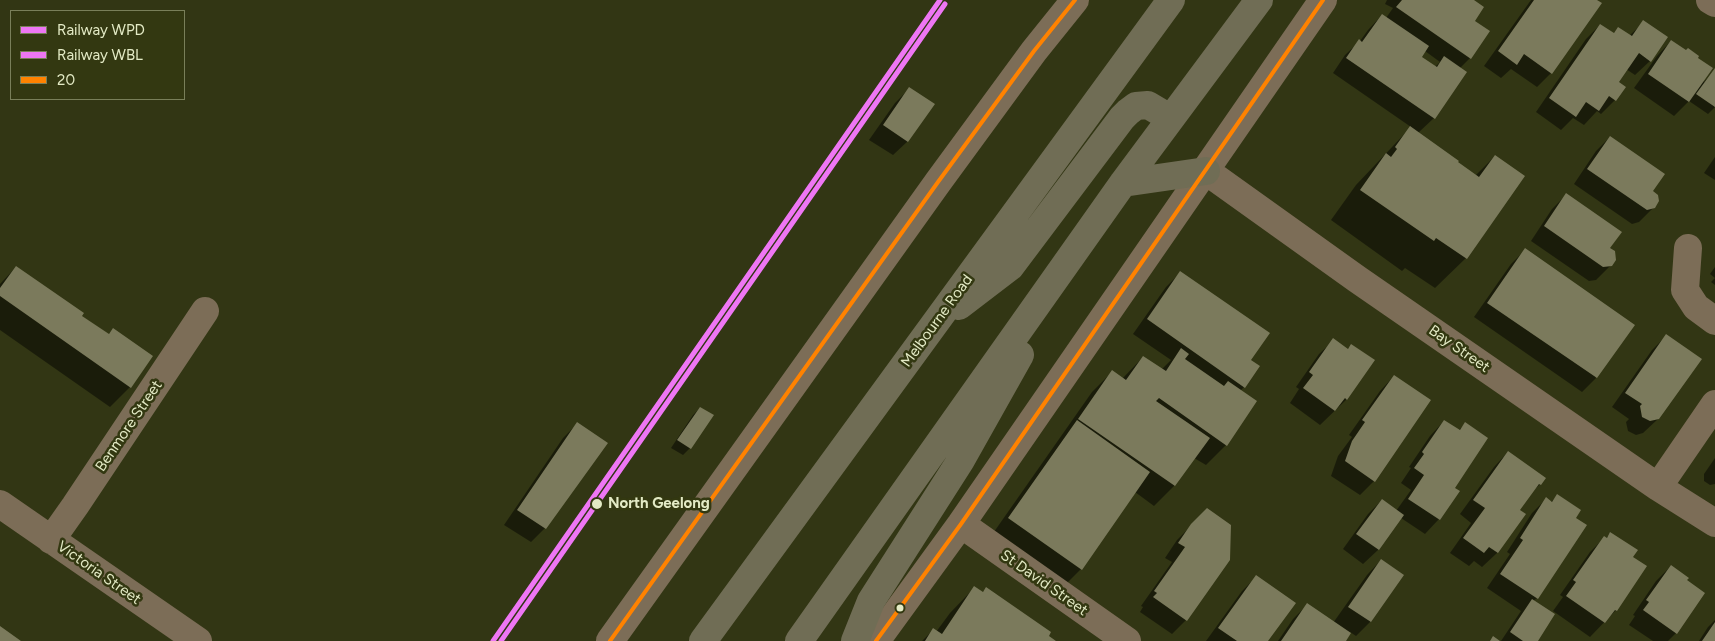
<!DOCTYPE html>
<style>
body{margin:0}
#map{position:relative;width:1715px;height:641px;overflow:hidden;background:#323614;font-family:Figtree,sans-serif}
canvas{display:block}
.legend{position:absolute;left:10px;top:10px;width:175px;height:90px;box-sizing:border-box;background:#333811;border:1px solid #797f59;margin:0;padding:6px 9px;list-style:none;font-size:15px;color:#e3eac5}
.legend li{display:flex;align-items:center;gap:10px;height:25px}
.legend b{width:25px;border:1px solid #797f59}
</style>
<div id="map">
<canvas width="1715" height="641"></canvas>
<ul class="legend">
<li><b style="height:6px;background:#ee76f4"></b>Railway WPD</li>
<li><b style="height:6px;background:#ee76f4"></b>Railway WBL</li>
<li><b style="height:6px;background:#ff8200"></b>20</li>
</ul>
</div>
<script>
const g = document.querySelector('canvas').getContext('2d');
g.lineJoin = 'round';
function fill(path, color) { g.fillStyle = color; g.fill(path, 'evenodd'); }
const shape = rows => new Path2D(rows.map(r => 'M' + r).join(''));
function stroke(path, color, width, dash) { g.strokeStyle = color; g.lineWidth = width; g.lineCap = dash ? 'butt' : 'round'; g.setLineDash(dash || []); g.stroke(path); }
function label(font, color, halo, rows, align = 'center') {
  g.font = font + ' Figtree,sans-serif'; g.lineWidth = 5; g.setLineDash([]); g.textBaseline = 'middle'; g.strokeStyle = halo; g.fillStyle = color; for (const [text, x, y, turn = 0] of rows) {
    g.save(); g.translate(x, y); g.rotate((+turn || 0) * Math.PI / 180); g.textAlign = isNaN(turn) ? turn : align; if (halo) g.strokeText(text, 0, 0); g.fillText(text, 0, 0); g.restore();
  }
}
fill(shape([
 [1387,0,1472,0,1473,21,1470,58,1460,68,1465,72,1434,118,1418,133,1475,176,1495,156,1466,258,1435,288,1405,268,1402,271,1331,220,1356,185,1411,127,1333,73,1345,55,1360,41,1368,30,1382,15,1386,18,1393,8,1385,4],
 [1425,51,1440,62,1435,67,1420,57],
 [1531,0,1595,0,1551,73,1537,87,1511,69,1501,78,1484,66],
 [1644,22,1666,37,1650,61,1635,75,1626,69,1617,82,1615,100,1601,114,1597,111,1584,125,1573,118,1561,130,1536,112,1586,39,1600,25,1613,34,1618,28,1629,36],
 [1671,41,1704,82,1715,70,1715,107,1708,114,1689,101,1674,116,1634,88,1657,56],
 [910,88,908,141,893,155,869,140,895,103],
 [1610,137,1651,191,1654,207,1639,222,1632,224,1574,184,1596,151],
 [1715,157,1715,180,1704,173],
 [1566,195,1609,249,1611,265,1596,280,1589,281,1531,241,1552,209],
 [1525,250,1596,378,1582,392,1474,317,1511,264],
 [16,267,81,317,108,335,113,329,130,387,110,407,0,330,0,284],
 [1715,267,1715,285,1711,282,1715,278,1710,274],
 [1180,273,1249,360,1244,387,1240,391,1226,445,1206,465,1194,458,1174,486,1154,506,1135,492,1081,569,1061,589,989,539,1092,392,1112,372,1122,379,1143,357,1161,370,1171,360,1133,334,1166,287],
 [1666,336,1658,419,1643,433,1636,435,1628,431,1626,422,1629,419,1612,407,1652,350],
 [1334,340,1347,350,1352,345,1347,399,1320,425,1290,403,1299,389,1296,387,1319,354],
 [1394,376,1374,481,1360,495,1331,476,1338,456,1352,437,1349,435,1380,391],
 [700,408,690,448,683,455,671,448,693,415],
 [1444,421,1458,431,1465,424,1453,488,1458,491,1439,519,1425,534,1401,518,1378,550,1363,564,1343,549,1368,514,1382,500,1396,511,1411,490,1401,483,1411,468,1409,467,1430,436],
 [577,424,545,528,531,542,504,525,563,438],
 [1508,452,1540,484,1529,495,1518,510,1524,514,1497,553,1482,567,1474,561,1469,566,1450,553,1471,523,1460,514,1494,467],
 [1715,458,1715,484,1710,485,1704,481,1704,474],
 [1557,496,1537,598,1533,601,1536,641,1501,641,1521,611,1487,588,1510,554,1507,552,1532,513,1546,499,1551,502],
 [1207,510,1186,620,1172,634,1140,612,1143,607,1141,606,1172,562,1165,558,1177,540],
 [1611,534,1631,557,1616,610,1590,637,1553,611,1563,597,1560,595,1590,552,1604,538,1605,539],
 [1381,560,1402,575,1370,622,1356,636,1350,632,1345,641,1278,641,1293,619,1307,605,1333,623,1367,575],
 [1671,566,1676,633,1668,641,1653,641,1629,625,1635,616,1633,615,1656,581],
 [1256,577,1267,641,1206,641,1242,591],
 [974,588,982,593,986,589,1054,641,922,641,933,630,936,632,950,613],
 [1715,620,1715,641,1699,641,1708,627]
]), '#0007');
fill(shape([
 [1402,0,1474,0,1484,7,1475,21,1490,31,1471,59,1396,7],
 [1534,0,1597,0,1602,3,1552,74,1524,54,1517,65,1498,51],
 [1382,14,1429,46,1422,57,1437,67,1444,56,1467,72,1435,119,1346,58,1359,39,1362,42],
 [1643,20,1668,37,1651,62,1639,53,1619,82,1626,87,1616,101,1609,96,1599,111,1586,102,1576,117,1549,98,1600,24,1614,33,1618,27,1632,36],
 [1671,40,1686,50,1688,48,1699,56,1698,58,1713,68,1689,102,1648,74],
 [1715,68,1715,107,1696,94],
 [909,87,935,104,908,142,883,125],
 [1410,126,1459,161,1458,162,1479,177,1495,155,1525,176,1467,259,1436,238,1434,241,1360,190,1386,153,1391,157,1397,149,1395,147],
 [1610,136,1665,174,1653,191,1658,195,1659,201,1655,208,1647,210,1587,169],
 [1566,193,1622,232,1610,248,1615,251,1616,260,1612,266,1603,267,1544,226],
 [1525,248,1635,325,1597,378,1487,303],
 [16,266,84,313,82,316,109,334,113,328,153,356,131,388,0,296,0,288],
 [1180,271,1270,333,1251,360,1260,366,1245,388,1147,319],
 [1666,334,1702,359,1659,419,1650,421,1642,417,1640,406,1642,404,1625,393],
 [1333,338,1348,349,1351,344,1375,360,1347,400,1345,398,1335,411,1303,388,1313,375,1309,372],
 [1181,348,1189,354,1185,359,1224,386,1228,381,1257,401,1227,446,1159,398,1156,401,1210,438,1175,486,1078,419,1112,370,1126,380,1143,356,1166,371],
 [1394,375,1431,400,1375,482,1345,461,1352,441,1365,422,1362,420],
 [700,407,714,415,691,449,677,440],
 [1077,420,1150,472,1082,570,1008,518],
 [1444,420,1460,430,1465,422,1488,438,1455,488,1460,491,1440,520,1408,499,1424,475,1414,468,1424,454,1422,452],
 [577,422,608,443,546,529,517,510],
 [1508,451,1546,478,1541,485,1539,484,1520,510,1526,514,1498,553,1489,547,1484,553,1463,538,1485,508,1473,500],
 [1557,494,1581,510,1576,518,1587,525,1538,599,1500,574,1523,540,1520,538,1546,497,1552,502],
 [1382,499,1404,515,1379,550,1356,534],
 [1207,508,1231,525,1230,560,1187,621,1153,597,1157,593,1154,591,1185,547,1178,543,1191,524],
 [1610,532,1638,550,1633,557,1647,566,1617,611,1615,610,1605,623,1566,596,1576,582,1573,580,1604,536,1607,538],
 [1381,559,1404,575,1371,622,1348,607],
 [1671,565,1689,578,1687,580,1705,593,1677,634,1643,610,1649,602,1646,600],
 [1256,575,1296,603,1268,641,1237,641,1218,628],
 [974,586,983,592,986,587,1051,632,1049,636,1056,641,925,641,933,628,942,634],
 [1532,599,1555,614,1538,641,1523,641,1510,632],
 [1307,603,1351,633,1346,641,1281,641],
 [1715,622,1715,641,1702,641],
 [0,626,21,641,0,641],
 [1493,636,1500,641,1490,641]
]), '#7b7a5c');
stroke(shape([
 [1710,0,1715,3],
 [1206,171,1357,279,1658,487,1715,523],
 [1688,248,1685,290,1696,307,1715,321],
 [1658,487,1715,404],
 [0,504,198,641],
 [961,524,1127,641],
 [51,540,75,506,205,311],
 [610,641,938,182,1034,51,1075,0],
 [876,641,961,524,1323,0]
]), '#7c6d57', 28);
stroke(shape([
 [1123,183,1206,171],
 [959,306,1010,267,1122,118,1128,112,1136,106,1148,105,1170,118],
 [703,641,1171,0],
 [799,641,1123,183,1259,0],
 [855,641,871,601,961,460,1020,355]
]), '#706d55', 28);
stroke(shape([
 [610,641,938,182,1034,51,1075,0],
 [876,641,961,524,1323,0]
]), '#ff8200', 4);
stroke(shape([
 [493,641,940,0]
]), '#ee76f4', 5);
stroke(shape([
 [501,641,945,4]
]), '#ee76f4', 5);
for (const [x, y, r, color] of [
 [597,504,6,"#e3eac5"],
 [900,608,4.5,"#e3eac5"]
]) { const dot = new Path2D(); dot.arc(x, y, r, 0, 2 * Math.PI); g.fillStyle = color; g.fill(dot); stroke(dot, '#333811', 2); }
label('15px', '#e3eac5', '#333811', [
 ["Melbourne Road",937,321,-54],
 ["Bay Street",1459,349,35],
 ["Benmore Street",129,426,-56],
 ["Victoria Street",99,573,35],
 ["St David Street",1044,583,35]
]);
label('bold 15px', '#e3eac5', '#333811', [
 ["North Geelong",608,504]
], 'left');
</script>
